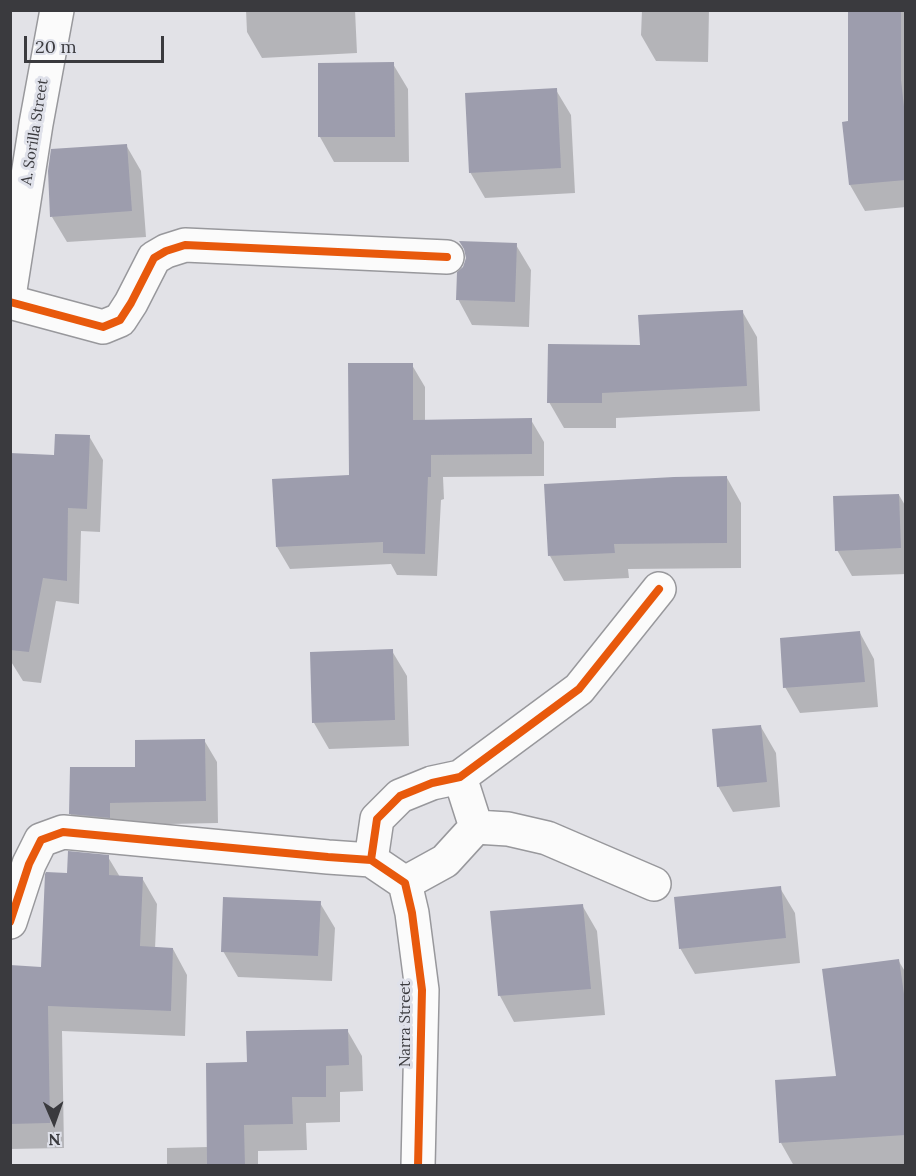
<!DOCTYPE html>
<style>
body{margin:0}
#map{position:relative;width:916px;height:1176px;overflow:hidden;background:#e2e2e7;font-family:Lora,serif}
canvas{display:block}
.frame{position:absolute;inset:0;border:12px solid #3a3a3e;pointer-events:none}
.north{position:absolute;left:24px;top:1092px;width:60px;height:60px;-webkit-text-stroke:4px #dfe1ea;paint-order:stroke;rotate:178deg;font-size:16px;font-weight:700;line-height:24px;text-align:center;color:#3a3a3e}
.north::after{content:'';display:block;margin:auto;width:21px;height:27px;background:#3a3a3e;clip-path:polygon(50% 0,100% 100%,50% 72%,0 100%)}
.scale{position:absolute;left:24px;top:36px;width:140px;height:27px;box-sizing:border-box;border:3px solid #3a3a3e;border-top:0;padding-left:8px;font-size:18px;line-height:21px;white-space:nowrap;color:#3a3a3e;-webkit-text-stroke:4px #dfe1ea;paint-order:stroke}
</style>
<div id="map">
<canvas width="916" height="1176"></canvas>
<div class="frame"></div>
<div class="north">N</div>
<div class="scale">20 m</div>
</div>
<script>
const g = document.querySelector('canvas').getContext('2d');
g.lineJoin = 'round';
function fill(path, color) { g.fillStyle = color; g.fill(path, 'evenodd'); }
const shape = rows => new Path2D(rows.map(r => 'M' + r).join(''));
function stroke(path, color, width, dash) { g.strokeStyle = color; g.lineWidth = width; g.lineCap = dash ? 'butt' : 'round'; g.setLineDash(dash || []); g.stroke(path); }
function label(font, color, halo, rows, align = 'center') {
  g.font = font + ' Lora,serif'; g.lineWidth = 6; g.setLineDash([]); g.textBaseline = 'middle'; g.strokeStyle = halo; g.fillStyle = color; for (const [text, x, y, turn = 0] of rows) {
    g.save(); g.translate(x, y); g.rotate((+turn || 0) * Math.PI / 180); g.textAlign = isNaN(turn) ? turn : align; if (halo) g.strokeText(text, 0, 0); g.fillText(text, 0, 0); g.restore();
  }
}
fill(shape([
 [246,10,355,10,357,53,262,58,247,32],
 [642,10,709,10,708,62,656,61,641,35],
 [850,10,906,10,906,207,865,211,850,185,844,123,850,123],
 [393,64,408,89,409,162,334,162,320,137],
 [556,90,571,115,575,193,485,198,470,172],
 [126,145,141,171,146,237,67,242,52,217],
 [516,245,531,270,529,327,472,325,458,299],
 [742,311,757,337,760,411,616,418,616,428,564,428,549,402,641,346],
 [412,365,425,387,425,422,531,420,544,442,544,476,443,477,444,499,441,500,437,576,397,575,391,564,290,569,277,547,350,477],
 [89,436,103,460,100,532,81,531,79,604,56,601,41,683,23,681,10,660,10,579,55,457],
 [727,478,741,503,741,568,628,569,629,578,564,581,550,556],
 [899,495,906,507,906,574,852,576,837,550],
 [860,633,874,659,878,707,800,713,785,687],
 [392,651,407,676,409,746,329,749,314,723,312,653],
 [761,727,776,753,780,807,733,812,718,786],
 [204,740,217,762,218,823,122,825,83,836,70,813,136,769],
 [108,857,120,877,142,878,157,904,155,949,173,949,187,975,185,1036,62,1031,64,1148,10,1149,10,967,43,968,69,875],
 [780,888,795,913,800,963,695,974,680,948],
 [320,903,335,928,332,981,238,977,223,951],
 [582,905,597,931,605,1015,514,1022,500,996,492,912],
 [898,960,906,973,906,1166,794,1166,781,1143,837,1078],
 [347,1030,362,1056,363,1091,340,1092,340,1122,306,1123,307,1150,258,1151,258,1166,167,1166,167,1148,208,1147]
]), '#0003');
fill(shape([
 [848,10,901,10,901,80,906,124,906,180,849,185,842,122,848,121],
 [394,62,395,137,318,137,318,63],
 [557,88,561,168,469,173,465,93],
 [127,144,132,211,50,217,48,171,51,149],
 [459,241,517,243,515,302,456,300,457,272,463,267,466,258,464,249],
 [743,310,747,386,602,393,602,403,547,403,548,344,640,345,638,315],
 [348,363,413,363,413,420,532,418,532,454,431,455,431,477,428,477,425,554,383,553,383,542,276,547,272,479,349,475],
 [55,434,90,435,87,509,68,508,67,581,43,578,29,652,10,650,10,453,54,455],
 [727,476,727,543,614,544,615,553,548,556,544,484,674,477],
 [899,494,901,548,835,551,833,496],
 [860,631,865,682,783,688,780,638],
 [393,649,395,720,312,723,310,652],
 [761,725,767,782,717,787,712,729],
 [205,739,206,801,110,803,110,818,69,814,70,767,135,767,135,740],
 [68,851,109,855,109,875,143,877,140,946,173,948,171,1011,48,1006,50,1123,10,1124,10,965,41,967,45,874,46,872,67,873],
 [781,886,786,938,679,949,674,897],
 [223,897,321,901,318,956,221,952],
 [583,904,591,989,498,996,490,911],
 [899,959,906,1008,906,1135,779,1143,775,1080,836,1076,822,969],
 [348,1029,349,1065,326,1066,326,1097,292,1097,293,1124,244,1125,245,1166,207,1166,206,1063,247,1062,246,1031]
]), '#9d9dad');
const street = shape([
 [10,302,103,327,120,320,131,303,154,258,166,251,185,245,447,257],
 [460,777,476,827],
 [371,860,377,819,400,796,432,783,460,777,579,689,659,589],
 [405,883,412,913,422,990,418,1166],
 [405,883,445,861,476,827,508,829,547,838,654,884],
 [10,922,29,864,41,840,63,832,328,857,371,860,405,883]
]);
const secondary = shape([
 [10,290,36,124,57,10]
]);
stroke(street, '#98989c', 36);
stroke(secondary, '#98989c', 36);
stroke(street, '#fbfbfb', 33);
stroke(secondary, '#fbfbfb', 33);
stroke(shape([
 [10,302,103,327,120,320,131,303,154,258,166,251,185,245,447,257],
 [371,860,377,819,400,796,432,783,460,777,579,689,659,589],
 [10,922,29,864,41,840,63,832,328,857,371,860,405,883,412,913,422,990,418,1166]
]), '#e8590c', 8);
label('15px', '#3a3a3e', '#dfe1ea', [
 ["A. Sorilla Street",35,132,-81],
 ["Narra Street",406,1024,-90]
]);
</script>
